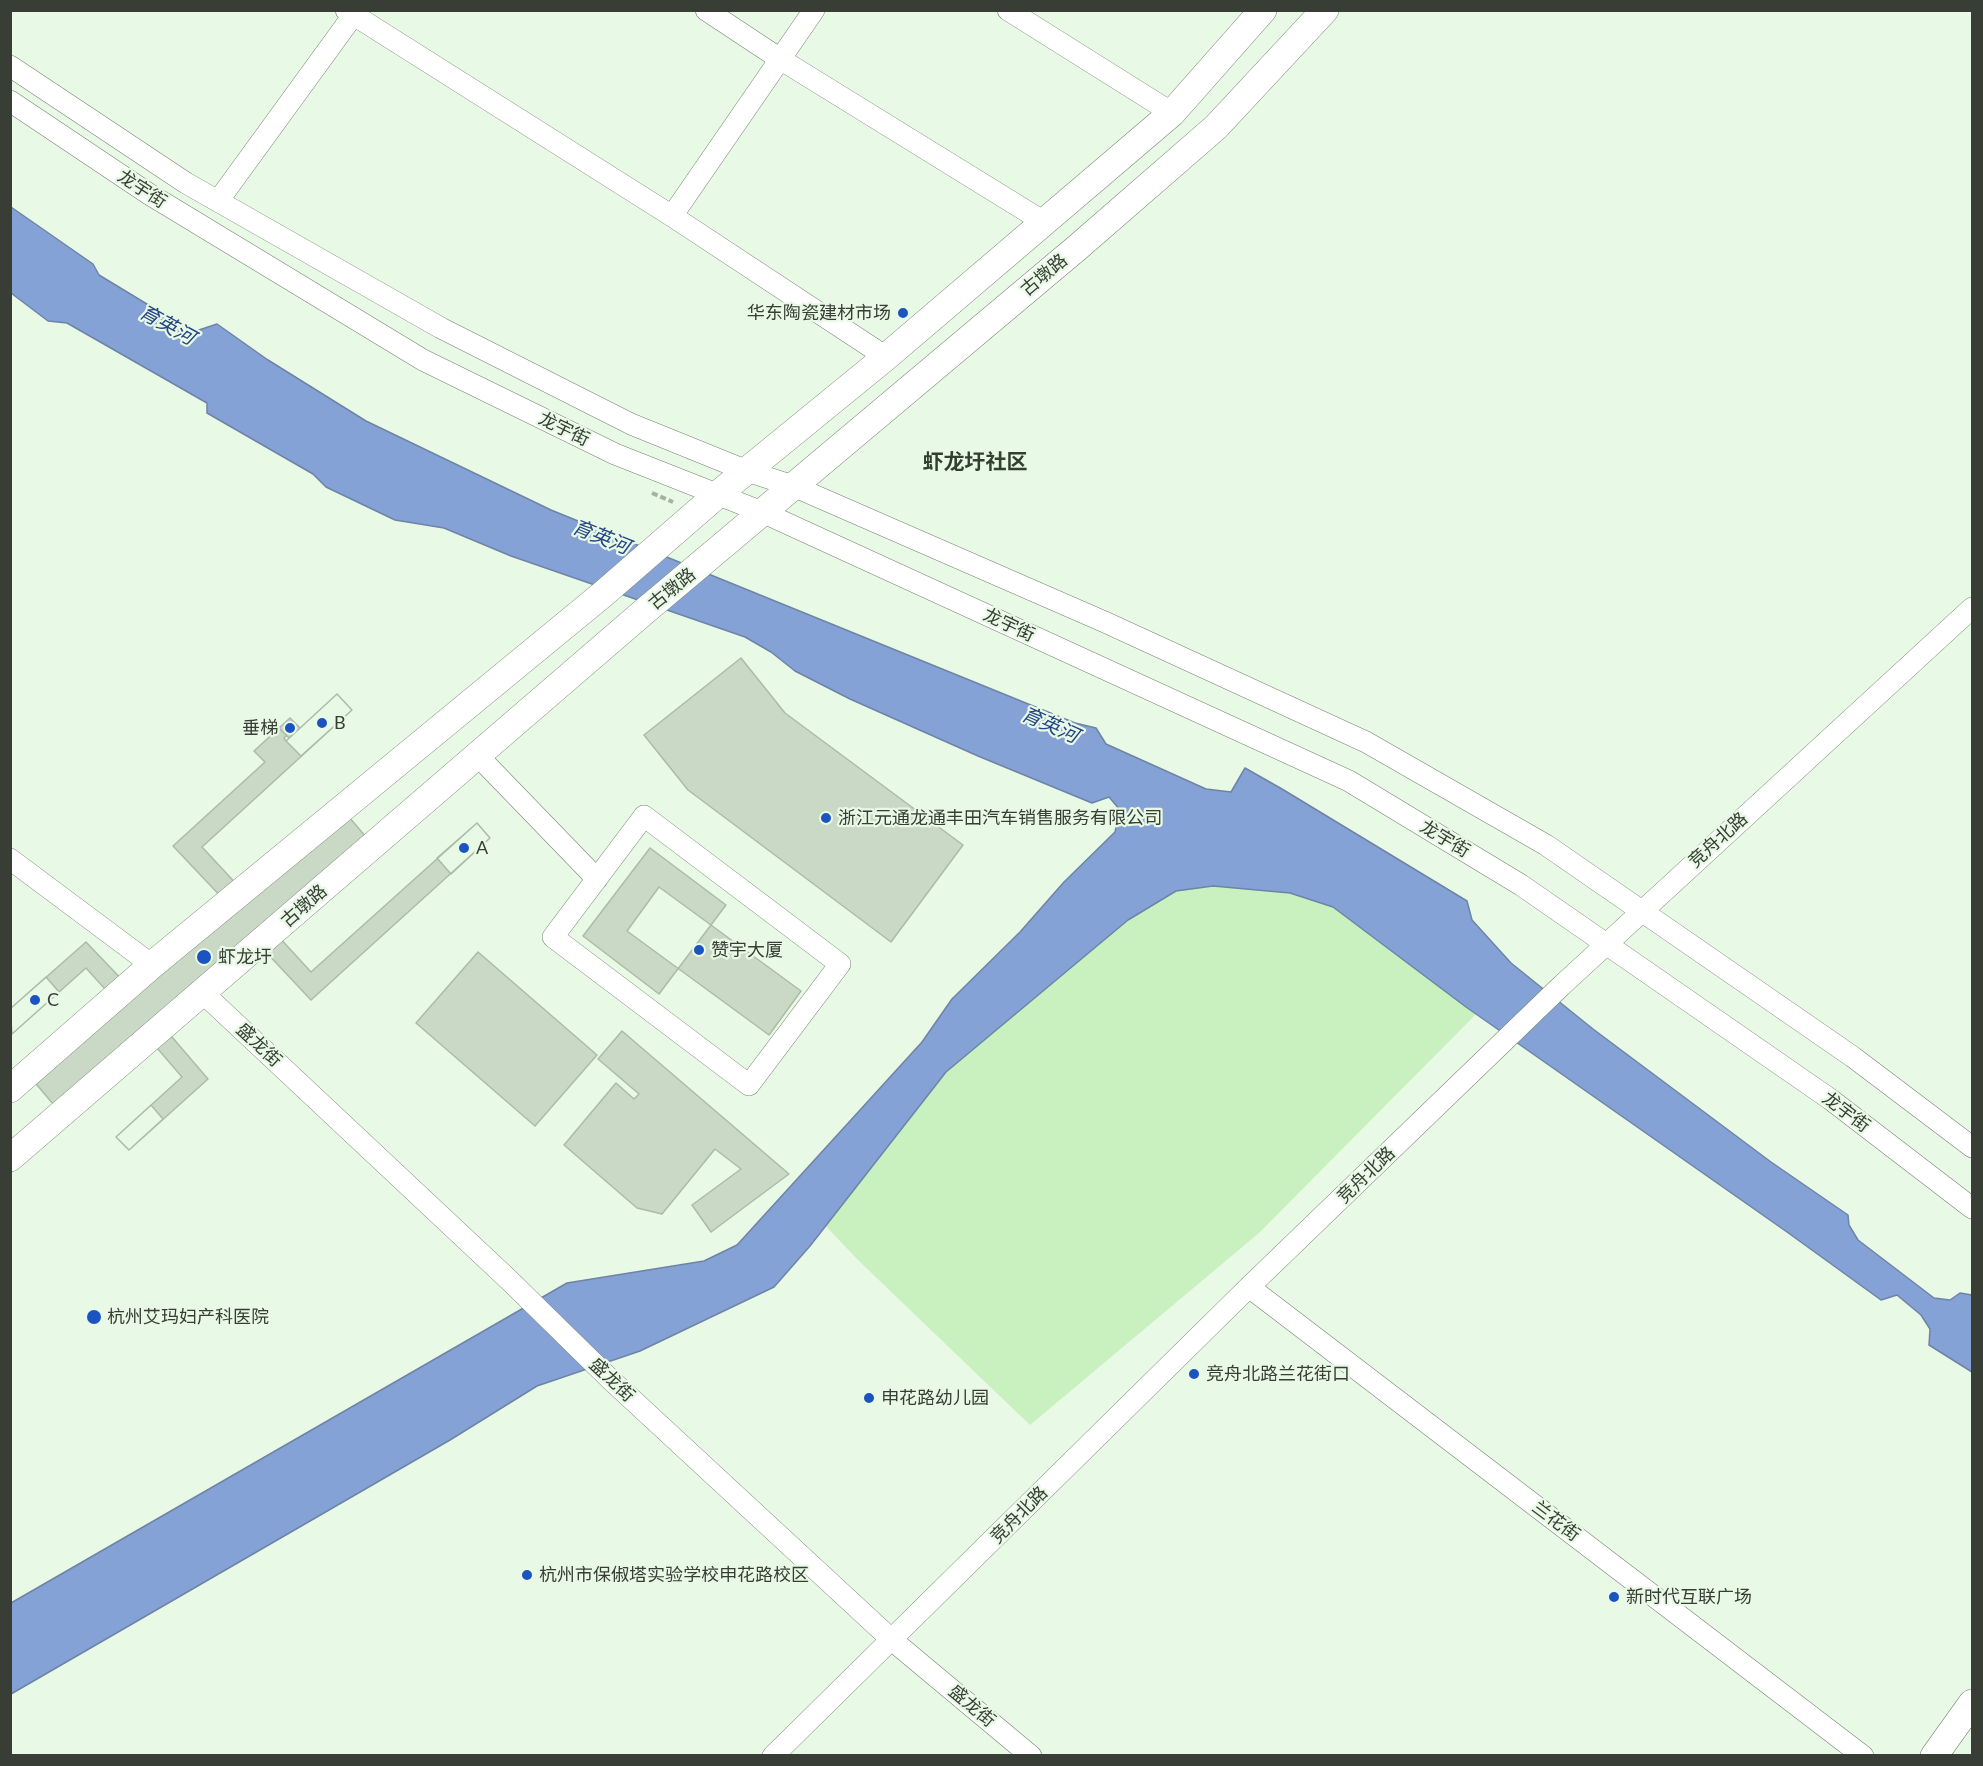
<!DOCTYPE html>
<meta charset="utf-8">
<style>
body{margin:0}
#map{position:relative;width:1983px;height:1766px;overflow:hidden;background:#e8f9e5;font-family:Lato,sans-serif}
canvas{display:block}
.frame{position:absolute;inset:0;border:12px solid #383e36;pointer-events:none}
</style>
<div id="map">
<canvas width="1983" height="1766"></canvas>
<div class="frame"></div>
</div>
<script>
const g = document.querySelector('canvas').getContext('2d');
g.lineJoin = 'round';
function fill(path, color) { g.fillStyle = color; g.fill(path, 'evenodd'); }
const shape = rows => new Path2D(rows.map(r => 'M' + r).join(''));
function stroke(path, color, width, dash) { g.strokeStyle = color; g.lineWidth = width; g.lineCap = dash ? 'butt' : 'round'; g.setLineDash(dash || []); g.stroke(path); }
function label(font, color, halo, rows, align = 'center') {
  g.font = font + ' Lato,"Noto Sans SC",sans-serif'; g.lineWidth = 4.5; g.setLineDash([]); g.textBaseline = 'middle'; g.strokeStyle = halo; g.fillStyle = color; for (const [text, x, y, turn = 0] of rows) {
    g.save(); g.translate(x, y); g.rotate((+turn || 0) * Math.PI / 180); g.textAlign = isNaN(turn) ? turn : align; if (halo) g.strokeText(text, 0, 0); g.fillText(text, 0, 0); g.restore();
  }
}
fill(shape([
 [1200,812,1500,990,1259,1233,1030,1425,858,1260,804,1203]
]), '#c8f1bf');
const water = shape([
 [11,207,93,264,99,275,193,332,217,324,268,360,366,421,551,510,1075,723,1096,728,1106,744,1206,789,1231,792,1245,768,1282,789,1467,901,1472,920,1511,963,1593,1029,1771,1162,1848,1215,1849,1225,1858,1240,1934,1298,1950,1300,1960,1293,1972,1295,1972,1372,1929,1345,1930,1329,1921,1315,1897,1295,1881,1300,1787,1232,1466,1007,1333,907,1290,893,1213,886,1176,891,1128,920,946,1072,810,1246,774,1287,640,1351,537,1386,450,1440,11,1694,11,1603,567,1283,704,1261,737,1245,922,1042,952,999,1020,932,1064,882,1115,832,1120,810,1109,797,1092,803,978,756,850,699,795,671,771,652,745,637,511,556,444,528,395,520,326,487,313,474,207,413,207,403,67,323,48,321,11,293,11,207]
]);
fill(water, '#85a2d6');
stroke(water, '#6e84a6', 1.5);
const building = shape([
 [741,658,785,713,963,845,891,942,688,790,644,735,741,658],
 [337,694,352,710,202,847,241,889,338,804,377,850,278,936,311,972,477,823,490,838,311,1000,263,949,166,1030,208,1079,129,1150,116,1137,182,1077,151,1041,64,1117,26,1072,114,999,86,968,12,1034,10,1009,86,942,128,986,226,902,173,846,265,762,254,751,279,728,287,735,284,738,286,741,337,694],
 [337,694,352,710,301,756,286,741,337,694],
 [290,718,300,728,289,738,279,728,290,718],
 [477,823,490,838,451,874,437,858,477,823],
 [650,848,726,905,659,994,583,936,650,848],
 [659,887,801,991,769,1035,627,931,659,887],
 [478,952,597,1055,535,1126,416,1023,478,952],
 [46,977,59,992,12,1034,10,1009,46,977],
 [622,1031,789,1174,711,1232,692,1205,741,1169,715,1149,662,1214,637,1208,564,1145,616,1083,634,1099,639,1094,598,1059,622,1031],
 [151,1105,163,1119,129,1150,116,1137,151,1105]
]);
fill(building, '#c9d9c5');
stroke(building, '#abbba8', 1.5);
const minor = shape([
 [346,10,672,216,886,357],
 [706,10,780,59,1044,222],
 [1008,10,1172,113],
 [10,66,186,183,441,328,631,424,747,471,793,486,1107,623,1366,742,1546,845,1853,1057,1972,1147],
 [10,101,149,194,423,360,615,454,762,512,1349,781,1521,885,1830,1099,1972,1208],
 [218,201,357,10],
 [672,216,814,10],
 [478,756,597,879],
 [644,816,840,964,749,1085,553,937,644,816],
 [10,859,152,965],
 [203,993,509,1280,611,1380,892,1640,1031,1756],
 [1249,1287,1863,1756],
 [773,1756,1249,1287,1561,986,1972,608]
]);
const major = shape([
 [10,1089,152,965,603,594,717,495,886,357,1172,113,1263,10],
 [10,1158,646,610,1078,247,1216,127,1325,10],
 [1934,1756,1972,1703]
]);
stroke(minor, '#758471', 22);
stroke(major, '#758471', 28);
stroke(shape([
 [652,493,673,502]
]), '#a5b2a2', 4, [6, 3]);
stroke(minor, '#fff', 21);
stroke(major, '#fff', 27);
for (const [x, y, r, color] of [
 [903,313,6,"#1b54c0"],
 [322,723,6,"#1b54c0"],
 [290,728,6,"#1b54c0"],
 [826,818,6,"#1b54c0"],
 [464,848,6,"#1b54c0"],
 [699,950,6,"#1b54c0"],
 [204,957,8,"#1b54c0"],
 [35,1000,6,"#1b54c0"],
 [94,1317,8,"#1b54c0"],
 [1194,1374,6,"#1b54c0"],
 [869,1398,6,"#1b54c0"],
 [527,1575,6,"#1b54c0"],
 [1614,1597,6,"#1b54c0"]
]) { const dot = new Path2D(); dot.arc(x, y, r, 0, 2 * Math.PI); g.fillStyle = color; g.fill(dot); stroke(dot, '#e8f9e5', 2); }
label('18px', '#383e36', '#e8f9e5', [
 ["龙宇街",142,189,33],
 ["古墩路",1044,275,-40],
 ["龙宇街",564,429,26],
 ["古墩路",672,589,-39],
 ["龙宇街",1009,625,25],
 ["龙宇街",1445,839,31],
 ["竞舟北路",1718,840,-42],
 ["古墩路",304,906,-41],
 ["盛龙街",259,1045,43],
 ["龙宇街",1846,1112,37],
 ["竞舟北路",1366,1175,-44],
 ["盛龙街",612,1380,43],
 ["竞舟北路",1019,1515,-45],
 ["兰花街",1556,1521,37],
 ["盛龙街",972,1706,40]
]);
label('18px', '#383e36', '#e8f9e5', [
 ["华东陶瓷建材市场",891,313,"right"],
 ["B",334,723],
 ["垂梯",278,728,"right"],
 ["浙江元通龙通丰田汽车销售服务有限公司",838,818],
 ["A",476,848],
 ["赞宇大厦",711,950],
 ["虾龙圩",218,957],
 ["C",47,1000],
 ["杭州艾玛妇产科医院",107,1317],
 ["竞舟北路兰花街口",1206,1374],
 ["申花路幼儿园",881,1398],
 ["杭州市保俶塔实验学校申花路校区",539,1575],
 ["新时代互联广场",1626,1597]
], 'left');
label('italic 20px', '#254686', '#e8f9e5', [
 ["育英河",167,325,29],
 ["育英河",601,537,22],
 ["育英河",1050,725,24]
]);
label('bold 21px', '#324030', '#e8f9e5', [
 ["虾龙圩社区",975,462]
]);
</script>
